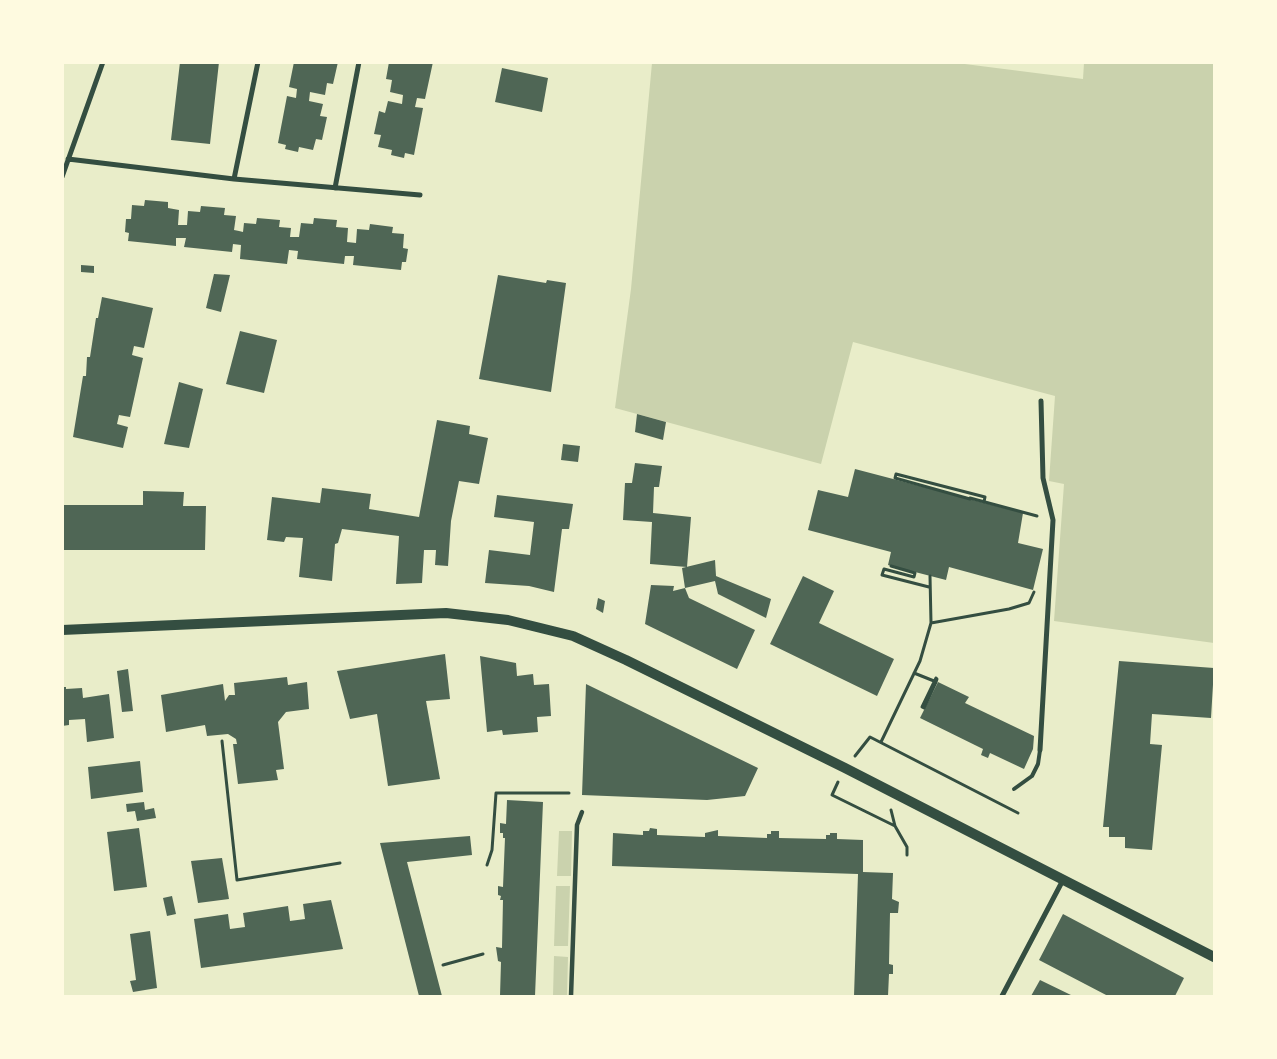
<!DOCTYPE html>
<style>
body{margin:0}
#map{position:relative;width:1277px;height:1059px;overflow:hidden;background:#e9edc9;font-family:"DM Sans",sans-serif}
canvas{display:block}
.frame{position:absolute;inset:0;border:64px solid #fefae0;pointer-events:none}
</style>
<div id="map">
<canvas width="1277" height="1059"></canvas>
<div class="frame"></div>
</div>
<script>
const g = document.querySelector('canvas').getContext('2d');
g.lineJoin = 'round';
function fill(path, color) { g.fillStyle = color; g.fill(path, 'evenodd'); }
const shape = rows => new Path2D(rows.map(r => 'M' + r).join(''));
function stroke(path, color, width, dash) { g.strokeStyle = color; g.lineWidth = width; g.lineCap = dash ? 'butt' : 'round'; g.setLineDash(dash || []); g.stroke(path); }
fill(shape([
 [949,62,1083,79,1084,63,1214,63,1214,643,1054,621,1064,484,1049,481,1055,396,853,342,821,464,615,408,631,289,652,63],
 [559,831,572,831,571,876,557,876],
 [556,886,570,886,568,946,554,946],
 [554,956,568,957,567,996,553,996]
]), '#cad2ad');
fill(shape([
 [180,62,219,62,210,144,171,140],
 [294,62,338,62,333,84,327,83,325,95,310,92,309,101,323,104,320,116,327,117,322,140,316,139,313,150,299,147,298,152,285,149,286,145,278,143,287,96,296,98,297,89,289,87],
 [389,62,433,62,425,99,417,98,415,107,423,108,414,155,405,153,404,158,391,155,392,150,378,147,381,135,374,134,379,111,385,113,388,101,402,104,403,95,390,92,392,80,386,79],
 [502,68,548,78,542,112,495,102],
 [145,200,168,202,168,208,179,210,178,225,187,225,188,211,200,212,201,206,225,208,224,215,236,216,234,230,239,231,243,232,244,223,256,224,257,218,280,220,279,227,291,228,290,237,299,237,301,223,313,224,314,218,325,219,337,220,336,227,348,228,347,242,356,243,357,229,369,230,370,224,393,227,392,233,404,234,403,248,408,249,406,262,402,262,401,270,353,265,354,256,345,256,344,264,297,259,298,251,289,250,287,264,240,259,241,245,233,244,232,252,184,247,186,238,176,238,176,246,128,241,129,233,125,232,126,219,131,219,132,205,144,206],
 [81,265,94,266,94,273,81,272],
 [214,274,230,275,221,312,206,308],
 [498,275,546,283,547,280,566,283,551,392,479,379],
 [102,297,153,308,144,348,134,346,132,355,143,358,130,417,119,415,117,424,128,427,123,448,73,437,83,376,86,376,87,357,90,357,96,318,98,318],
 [240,331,277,340,264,393,226,384],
 [179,382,203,389,189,448,164,444],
 [637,414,666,422,663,440,635,432],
 [437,420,470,426,469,434,488,438,479,484,459,481,451,521,448,566,435,565,436,550,424,550,422,583,396,584,399,536,342,529,338,543,335,544,332,581,299,577,303,538,286,537,284,542,267,540,272,497,320,503,322,488,371,494,369,509,419,517],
 [563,444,580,446,578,462,561,460],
 [635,463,662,466,659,487,654,487,653,513,691,517,687,567,650,564,652,522,623,520,625,483,632,483],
 [855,469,1023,513,1018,543,1043,549,1033,590,949,567,946,580,888,565,891,552,808,530,818,490,848,497],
 [143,491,184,492,183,506,206,506,205,550,62,550,62,505,143,505],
 [497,495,573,504,569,529,562,529,554,592,529,586,485,583,489,550,530,555,534,522,494,517],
 [715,560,716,576,771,599,766,618,718,594,715,581,685,588,682,568],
 [803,576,834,591,819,623,894,659,877,696,770,644],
 [651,585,674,586,673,591,685,588,689,598,755,630,737,669,645,624],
 [598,598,605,601,603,613,596,609],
 [445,654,450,699,426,701,440,779,388,786,377,714,350,719,337,671],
 [480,656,516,663,517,676,533,674,534,685,549,684,551,716,537,717,538,732,503,735,502,730,487,732],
 [1119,661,1214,668,1211,718,1152,714,1150,744,1162,745,1152,850,1125,848,1125,837,1109,837,1109,827,1103,827],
 [128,669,133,711,122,712,117,671],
 [287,677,288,685,307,682,309,709,286,712,278,722,284,769,276,770,278,780,238,784,233,744,237,744,236,739,228,734,207,736,205,725,166,732,161,695,223,684,225,701,229,695,235,695,234,683],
 [938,682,969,697,965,703,1034,736,1033,749,1024,769,990,753,988,758,981,755,983,749,920,718],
 [586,684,758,768,745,796,707,800,582,795],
 [62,687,66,687,66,689,82,688,83,698,109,694,114,738,87,742,85,719,69,720,69,725,62,726],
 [140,761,143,792,91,799,88,767],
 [507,800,543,802,535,996,500,996,501,962,498,961,496,947,502,948,503,900,500,900,501,896,498,895,498,886,503,887,505,838,503,838,503,833,500,833,500,823,506,824],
 [144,802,145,810,154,808,156,818,137,821,135,811,127,812,126,804],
 [139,828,147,887,114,891,107,832],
 [650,828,657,829,657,835,705,837,705,833,718,830,718,836,767,838,767,834,771,834,771,831,779,831,779,838,826,839,826,835,830,835,830,833,837,833,837,839,863,840,863,872,893,873,892,899,899,902,898,913,890,913,889,964,893,965,893,974,889,974,888,996,854,996,858,874,612,866,613,833,643,835,643,831,649,831],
 [470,836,472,855,407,862,442,996,419,996,380,843],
 [222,858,229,899,198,903,191,861],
 [172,896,176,914,167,916,163,898],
 [331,900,343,949,201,968,194,919,228,914,230,929,245,927,243,913,288,906,290,921,305,919,303,904],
 [1063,914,1184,978,1175,996,1108,996,1039,960],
 [150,931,157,988,133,992,130,981,136,980,130,934],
 [1040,980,1073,996,1031,996]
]), '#4f6655');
stroke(shape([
 [895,478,896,474,985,497,984,502],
 [895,478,970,499],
 [970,498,1037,516],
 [891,566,915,573,914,577,884,569,882,575,929,587],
 [931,623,1009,609,1029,603,1034,592],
 [914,673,934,681],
 [936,678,937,679,936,682,924,708,922,707,936,678],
 [222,741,237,880,340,863],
 [881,742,920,661,931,623,930,576],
 [855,756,870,737,1018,813],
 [838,782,832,795,895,826],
 [891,810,895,826,907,847,907,855],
 [487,865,492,850,496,793,569,793],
 [443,965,483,954]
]), '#344e41', 3);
stroke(shape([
 [1014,789,1032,776,1038,764,1040,750]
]), '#344e41', 4);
stroke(shape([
 [571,996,577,825,582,812]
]), '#344e41', 4.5);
stroke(shape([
 [68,159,234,179,420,195],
 [62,177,103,62],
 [234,179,258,62],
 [335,188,359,62],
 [1040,750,1053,520,1043,478,1041,401],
 [1002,996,1063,880]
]), '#344e41', 5);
stroke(shape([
 [62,630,446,613,508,620,573,636,626,660,845,768,1214,957]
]), '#344e41', 10);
</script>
